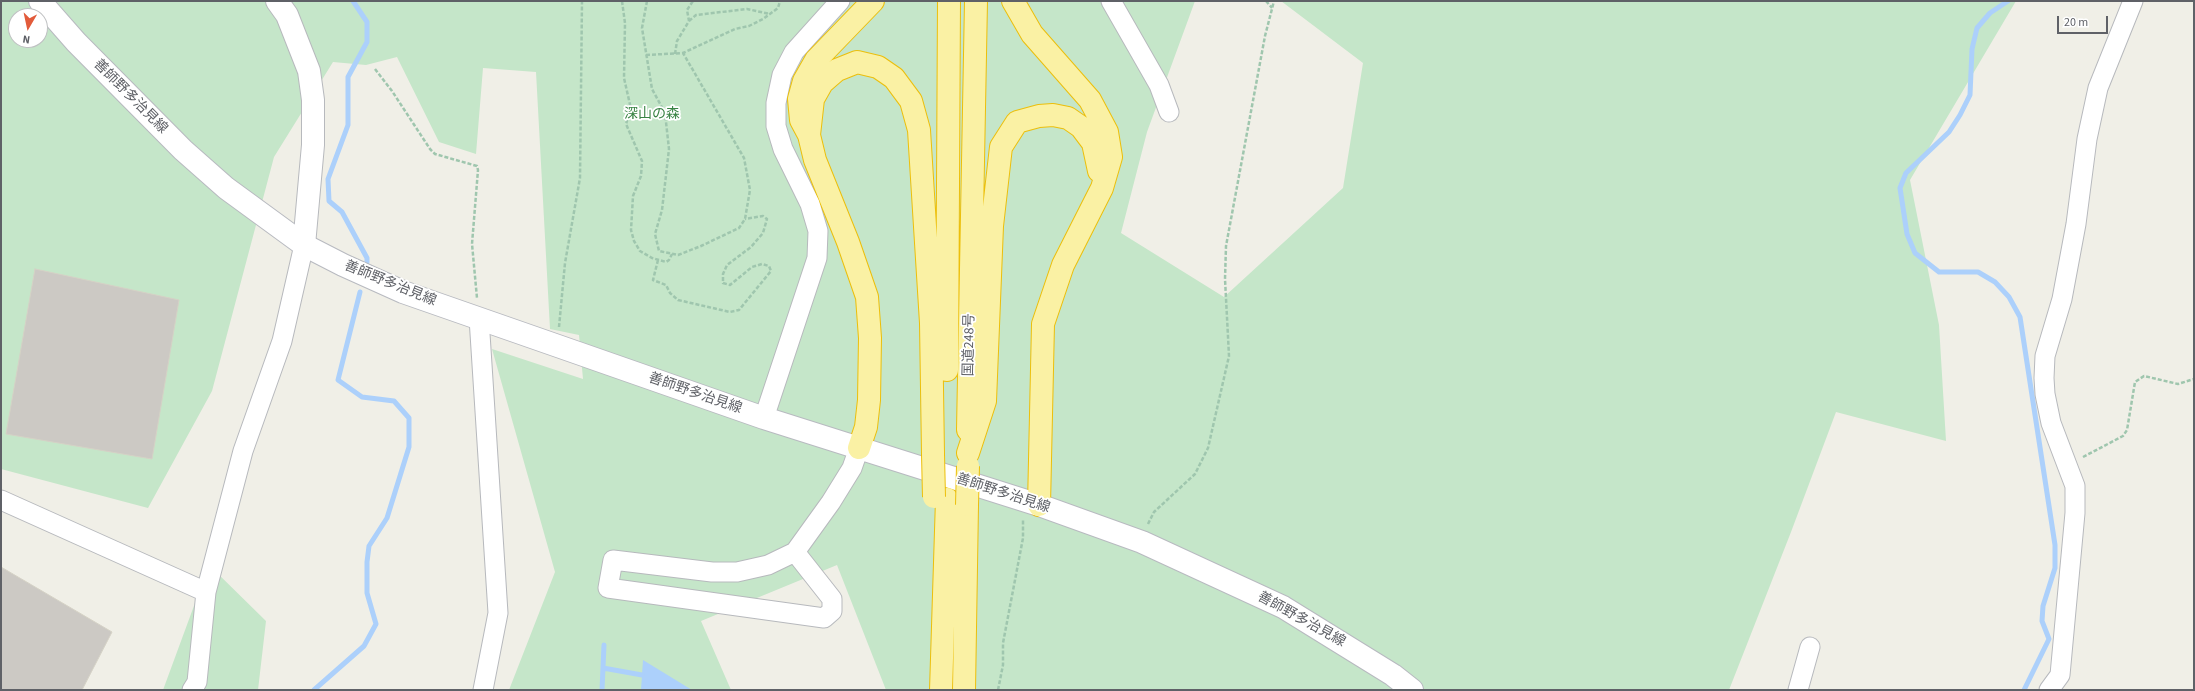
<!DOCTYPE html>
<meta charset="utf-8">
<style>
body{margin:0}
#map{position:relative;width:2195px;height:691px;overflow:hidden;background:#f0efe7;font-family:"Source Sans 3",sans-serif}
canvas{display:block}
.frame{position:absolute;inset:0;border:2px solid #5f6167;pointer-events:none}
.north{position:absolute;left:8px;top:8px;width:40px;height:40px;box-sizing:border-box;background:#fff;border:1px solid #bfc0c2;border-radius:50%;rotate:189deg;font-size:11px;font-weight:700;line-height:16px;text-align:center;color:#5f6167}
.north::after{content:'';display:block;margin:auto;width:14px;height:18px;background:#e25b3b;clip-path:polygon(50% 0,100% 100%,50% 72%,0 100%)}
.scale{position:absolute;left:2057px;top:16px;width:51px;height:18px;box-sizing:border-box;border:2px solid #5f6167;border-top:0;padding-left:5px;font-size:12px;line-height:14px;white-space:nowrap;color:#5f6167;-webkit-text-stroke:3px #fff;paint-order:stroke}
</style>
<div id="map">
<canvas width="2195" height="691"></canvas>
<div class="frame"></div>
<div class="north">N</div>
<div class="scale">20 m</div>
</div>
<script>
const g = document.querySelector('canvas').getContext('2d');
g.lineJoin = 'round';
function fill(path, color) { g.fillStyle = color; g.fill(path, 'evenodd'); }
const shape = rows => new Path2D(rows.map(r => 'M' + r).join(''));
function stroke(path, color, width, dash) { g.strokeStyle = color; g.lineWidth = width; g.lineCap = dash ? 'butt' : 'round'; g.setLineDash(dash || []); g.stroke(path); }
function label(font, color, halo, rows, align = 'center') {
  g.font = font + ' "Source Sans 3","Noto Sans JP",sans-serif'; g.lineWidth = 3.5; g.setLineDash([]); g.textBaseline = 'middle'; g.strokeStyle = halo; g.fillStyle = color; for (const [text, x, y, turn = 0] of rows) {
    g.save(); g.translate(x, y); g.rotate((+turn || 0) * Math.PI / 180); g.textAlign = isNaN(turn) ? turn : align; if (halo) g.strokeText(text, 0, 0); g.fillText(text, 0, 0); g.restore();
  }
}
fill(shape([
 [1,1,1195,1,1147,132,1121,233,1224,297,1343,188,1363,63,1281,1,2016,1,1910,180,1939,325,1946,441,1836,412,1791,532,1729,690,886,690,837,565,701,621,731,690,509,690,555,572,492,349,583,379,579,335,550,329,536,72,483,68,476,154,439,142,397,57,366,65,333,62,274,157,212,391,148,508,1,469],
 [16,16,40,16,40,40,16,40],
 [209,565,266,621,258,690,163,690]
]), '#c5e6c9');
fill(shape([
 [643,660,692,690,641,690]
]), '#acd0fb');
stroke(shape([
 [353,1,367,22,367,42,348,77,348,125,328,179,329,201,342,212,367,258,367,262],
 [2008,1,1990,13,1977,28,1972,49,1970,95,1960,115,1949,132,1906,173,1900,188,1907,234,1915,253,1939,272,1978,272,1995,282,2009,297,2020,317,2055,545,2055,568,2043,606,2042,621,2049,639,2024,690],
 [603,668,642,675],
 [314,690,364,646,376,624,367,593,367,562,369,546,387,518,409,447,409,418,394,401,362,397,338,380,360,292],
 [602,690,604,645]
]), '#acd0fb', 5);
const building = shape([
 [35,269,179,300,152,459,6,434,35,269],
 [1,567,112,632,82,690,1,690,1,567]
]);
fill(building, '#ccc9c4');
stroke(building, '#d5d2c6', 1);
const minor = shape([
 [1111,1,1159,85,1169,112],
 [479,318,498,613,483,690],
 [764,418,817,258,818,231,810,204,783,149,776,126,776,103,782,75,794,52,840,1],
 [1,500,206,592],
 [795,552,768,565,737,572,712,572,613,560,608,588,824,618,832,611,832,599,795,552,831,502,852,468,859,448],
 [192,690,197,682,206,592,243,451,282,341,304,245],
 [1798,690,1810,647],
 [2049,690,2060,675,2075,513,2075,486,2051,423,2045,394,2044,378,2045,356,2062,299,2076,224,2087,139,2098,88,2133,1]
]);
const tertiary = shape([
 [277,1,287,15,309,71,313,100,313,145,304,245]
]);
const secondary = shape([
 [40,1,76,42,183,150,226,188,304,245,343,265,403,292,555,345,764,418,1039,505,1142,542,1283,607,1393,675,1412,690]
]);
const trunk = shape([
 [1013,1,1032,34,1090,100,1107,132,1111,157,1102,188,1063,265,1043,324,1039,505],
 [809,135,813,99,822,83,837,70,857,62,878,67,894,78,911,101,919,130,931,323,933,454],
 [947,370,949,1],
 [968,430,976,1],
 [859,448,866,427,869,400,870,338,867,297,848,242,815,160,809,135,801,120,799,99,804,81,816,60,873,1],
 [968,453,985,401,992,226,1001,147,1017,122,1039,116,1053,115,1068,118,1081,127,1093,143,1099,171],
 [941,690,947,499],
 [964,690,967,505]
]);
stroke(minor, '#b7b9bd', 21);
stroke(tertiary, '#b7b9bd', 24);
stroke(secondary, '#b8bac0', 24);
stroke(trunk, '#ecbf0b', 24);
stroke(shape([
 [622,1,625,23,624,78,631,109,626,124,642,161,641,176,633,196,631,230,634,241,640,251,652,258,666,262,669,260,672,254],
 [647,1,642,28,652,89,665,113,669,149,662,210,655,234,659,251,678,255,701,246,739,228,745,219,750,190,744,158,683,53],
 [1266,1,1272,8],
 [689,21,696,15,747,9,770,14],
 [675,54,677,41,689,21,687,10,693,1],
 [646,55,683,53,735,29,749,26,763,19,778,8,780,1],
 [375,69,392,91,430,149,435,154,477,166,478,170,472,244,477,298],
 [658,260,653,280,666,285,670,293,678,300,730,312,739,310,771,271,769,266,762,264,752,267,730,285,723,283,723,274,727,265,751,247,763,233,767,219,763,216,745,219],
 [559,327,565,263,580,178,582,1],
 [2083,457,2123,436,2127,430,2135,382,2144,376,2178,384,2194,379],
 [1148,524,1154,512,1195,474,1208,448,1229,356,1225,279,1226,246,1265,36,1274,1],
 [998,690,1003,665,1003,643,1023,538,1023,520]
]), '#9fc6ae', 2.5, [4, 2]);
stroke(minor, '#fff', 19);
stroke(tertiary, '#fff', 22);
stroke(secondary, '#fff', 22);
stroke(trunk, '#faf1a4', 22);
const trunkBridge = shape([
 [933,454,934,497],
 [967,505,968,466]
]);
stroke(trunkBridge, '#ecbf0b', 24, []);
stroke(trunkBridge, '#faf1a4', 22);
label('14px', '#5f6167', '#fff', [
 ["善師野多治見線",130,97,45],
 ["善師野多治見線",390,284,22],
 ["国道248号",970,345,-89],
 ["善師野多治見線",695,394,19],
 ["善師野多治見線",1003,494,18],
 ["善師野多治見線",1301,620,29]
]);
label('14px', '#398344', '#fff', [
 ["深山の森",652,115]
]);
</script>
